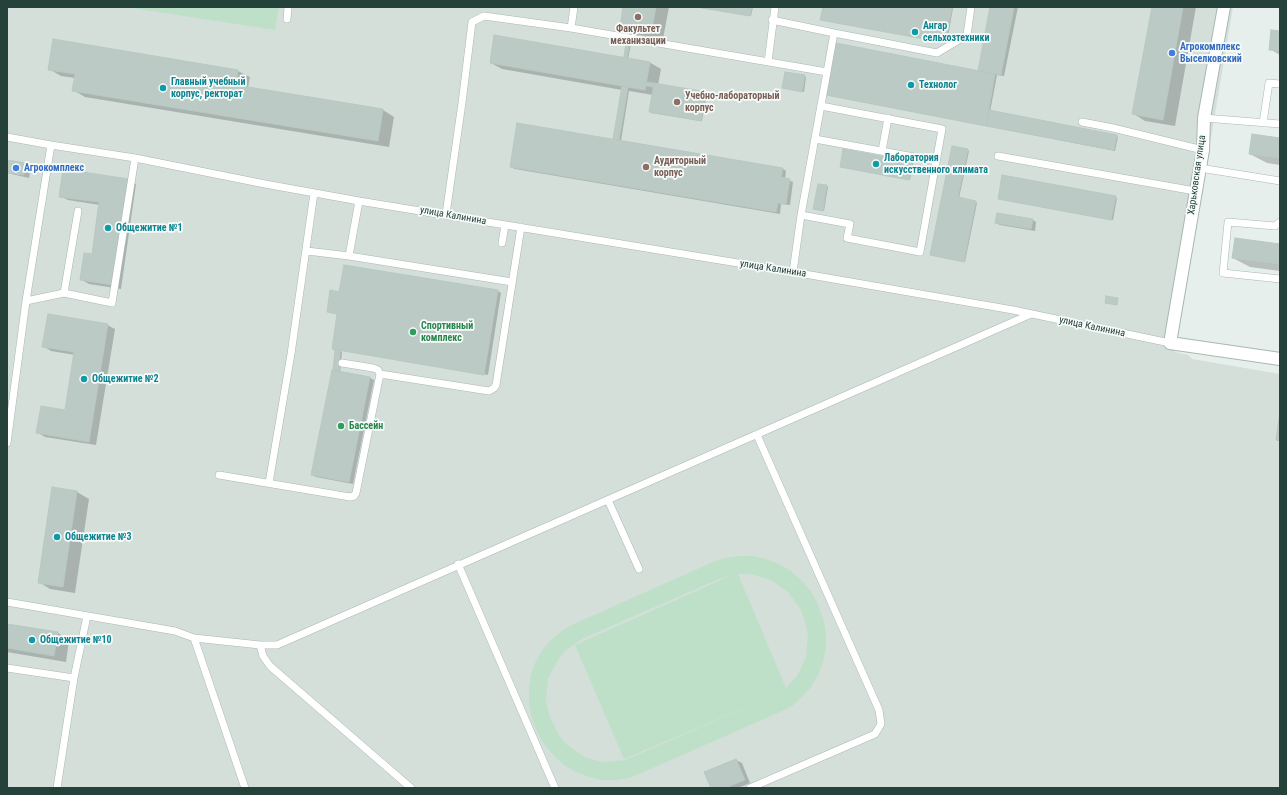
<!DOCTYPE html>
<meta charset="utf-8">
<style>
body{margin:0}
#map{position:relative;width:1287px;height:795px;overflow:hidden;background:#e6efeb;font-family:"Roboto Condensed",sans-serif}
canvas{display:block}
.frame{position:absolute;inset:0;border:8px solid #24423a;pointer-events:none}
</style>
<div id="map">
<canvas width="1287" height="795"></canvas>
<div class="frame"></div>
</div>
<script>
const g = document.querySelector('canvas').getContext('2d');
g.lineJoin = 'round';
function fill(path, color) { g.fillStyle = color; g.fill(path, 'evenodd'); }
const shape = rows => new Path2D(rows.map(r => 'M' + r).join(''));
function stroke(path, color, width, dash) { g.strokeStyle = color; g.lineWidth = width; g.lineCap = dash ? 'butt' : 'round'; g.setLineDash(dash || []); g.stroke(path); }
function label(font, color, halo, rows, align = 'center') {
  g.font = font + ' "Roboto Condensed",sans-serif'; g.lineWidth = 3.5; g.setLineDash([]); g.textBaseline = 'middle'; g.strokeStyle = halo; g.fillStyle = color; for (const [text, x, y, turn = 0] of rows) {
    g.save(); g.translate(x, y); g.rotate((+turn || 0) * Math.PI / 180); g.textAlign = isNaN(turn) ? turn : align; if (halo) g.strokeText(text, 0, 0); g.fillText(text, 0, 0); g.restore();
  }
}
fill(shape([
 [7,7,1233,7,1175,352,1188,355,1192,359,1280,374,1280,788,7,788]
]), '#d4dfda');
fill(shape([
 [125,7,279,7,275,30],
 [739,556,753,556,766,559,779,564,791,571,801,580,810,590,817,602,824,621,826,634,826,648,823,662,818,675,811,687,802,697,792,706,780,712,630,778,616,780,602,780,589,777,576,772,564,765,554,756,545,745,538,734,531,715,529,701,529,687,531,674,536,661,543,649,552,639,563,630,574,624,713,562,725,558],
 [738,574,751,574,771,580,788,592,801,610,806,625,808,636,806,657,797,676,786,688],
 [732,575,575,645,624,759,773,696,625,760,604,762,593,760,583,756,566,744,559,735,552,721,548,711,546,700,548,679,558,660,565,651,573,645,582,639,719,579]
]), '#bfe0c8');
fill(shape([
 [624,7,669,7,663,39,633,34,628,59,649,62,661,69,658,85,707,94,702,121,651,113,650,112,653,95,629,91,621,141,783,169,786,171,785,179,793,182,790,205,781,204,780,214,515,169,511,167,614,140,622,90,502,69,491,63,624,58,629,32,621,27],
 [696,7,753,7,751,16],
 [824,7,948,7,953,8,947,43,823,20],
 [991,7,1018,7,1004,76,997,75,990,112,1116,136,1118,137,1115,151,827,95,979,72],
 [1153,7,1196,7,1175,126,1145,121,1134,114],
 [1280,32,1280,55,1270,49],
 [54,40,238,71,250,77,248,88,383,110,394,117,389,147,85,97,73,90,75,78,61,76,49,69],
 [785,73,806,77,804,92,783,88],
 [1280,139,1280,165,1267,163,1250,154],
 [967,150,969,151,959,198,977,203,965,262,932,255],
 [7,161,25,164,31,167,29,178,7,173],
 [912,163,913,163,910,180,842,167],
 [128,180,136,184,121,289,89,284,82,280,93,256,100,205,68,200,60,196],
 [827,186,828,187,824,211,816,209],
 [1115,197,1117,198,1113,220,999,199],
 [1033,220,1036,222,1035,231,1000,225,996,223],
 [1280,245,1280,271,1250,267,1233,258],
 [498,291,501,293,488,375,338,350,342,352,340,372,370,378,374,380,353,484,316,477,312,475,334,371,336,351,333,349,338,314,328,311,340,293],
 [107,325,115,329,96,445,45,437,37,432,66,411,75,355,51,351,43,346],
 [53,488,77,492,89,499,75,593,50,589,39,582],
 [7,625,58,633,69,640,66,662,7,652],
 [736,760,742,763,750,783,738,788,712,788,706,773]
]), '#0003');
const building = shape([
 [623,7,656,7,651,33,620,28,623,7],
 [696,7,752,7,750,16,696,7],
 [823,7,952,7,946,43,820,20,823,7],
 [990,7,1014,7,1001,75,978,71,990,7],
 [1152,7,1183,7,1163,120,1132,114,1152,7],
 [628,29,632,30,627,58,624,57,628,29],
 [1271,30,1280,31,1280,51,1269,50,1271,30],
 [494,35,650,62,645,90,490,63,494,35],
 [53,39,238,70,236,85,383,109,378,141,72,91,75,74,48,70,53,39],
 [836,43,995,74,986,126,826,95,836,43],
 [785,72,805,75,802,92,782,88,785,72],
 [646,82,654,83,653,87,646,86,646,82],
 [654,83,706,92,701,121,649,112,654,83],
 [622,86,628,87,619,140,613,139,622,86],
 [989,110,1117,135,1114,150,986,126,989,110],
 [517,123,783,168,781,177,790,179,786,204,778,203,776,212,510,167,517,123],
 [1252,134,1280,138,1280,158,1249,154,1252,134],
 [952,146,968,149,958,197,976,201,964,262,930,255,952,146],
 [843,149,912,162,909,180,840,167,843,149],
 [7,160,25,163,24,175,7,173,7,160],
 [63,169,128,179,113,285,80,280,84,253,92,254,99,202,59,197,63,169],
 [1002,175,1116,196,1111,220,998,199,1002,175],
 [818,184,827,185,823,211,813,209,818,184],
 [997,213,1033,219,1031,229,995,223,997,213],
 [1235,238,1280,244,1280,264,1232,258,1235,238],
 [344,265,498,290,484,375,332,349,337,314,327,312,330,290,339,292,344,265],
 [1106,296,1118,298,1117,305,1105,303,1106,296],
 [48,314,108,324,89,442,36,433,41,406,65,410,74,352,42,347,48,314],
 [335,350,340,351,339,371,333,370,335,350],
 [332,370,370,377,349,482,311,475,332,370],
 [1279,419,1280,419,1280,441,1276,440,1279,419],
 [52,487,77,491,63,587,38,583,52,487],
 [7,624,58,632,54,656,7,648,7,624],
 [736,759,745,780,725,788,711,788,704,772,736,759]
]);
fill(building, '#bbcac4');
stroke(building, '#b8c9c2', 1);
const lane = shape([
 [287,19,288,7],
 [772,20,834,33],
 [571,28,574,7],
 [768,62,775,7],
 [827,72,834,33,937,53,967,35,971,7],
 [1204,118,1280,124],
 [1082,122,1113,128,1203,150],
 [1263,123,1269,83,1280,84],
 [7,137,51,145],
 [815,139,936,161],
 [882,151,888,118],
 [998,156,1195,191],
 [1200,168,1280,181],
 [446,214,462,103,472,22,484,16,571,28,827,72,801,215,793,272],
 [801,215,850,224,847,238,920,252,942,129,821,106],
 [1280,222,1275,226,1228,222,1223,273,1280,279],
 [502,243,505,225],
 [307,251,349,256,512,282],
 [349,256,359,201],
 [64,293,78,211],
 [26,301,64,293,112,303,135,158],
 [342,363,373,368,378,370,380,374],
 [7,443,26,301,51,145,135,158,265,184,359,201,793,272,1013,310,1170,343],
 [219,475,350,497,354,496,356,493,380,374,489,391,494,388,496,385,521,227],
 [269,483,291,354,314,193],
 [608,500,639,569],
 [458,564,555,788],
 [7,602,175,631,194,638,260,645,277,645,1031,314],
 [194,638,245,788],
 [260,645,263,656,270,666,411,788],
 [7,668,74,678],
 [57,788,74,678,87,616],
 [750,788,875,734,881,724,879,710,757,435]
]);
const street = shape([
 [1224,7,1204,118,1203,150,1170,343,1280,359]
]);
stroke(lane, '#a8b8b2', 8);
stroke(street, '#a8b8b2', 14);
stroke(lane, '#fff', 7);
stroke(street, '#fff', 12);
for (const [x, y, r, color] of [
 [638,17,4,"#8d6e63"],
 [915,32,4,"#0f9aa8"],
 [1172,53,4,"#3f7fe0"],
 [911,85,4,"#0f9aa8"],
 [163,88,4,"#0f9aa8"],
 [677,102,4,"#8d6e63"],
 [876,164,4,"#0f9aa8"],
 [646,167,4,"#8d6e63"],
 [16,168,4,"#3f7fe0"],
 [108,228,4,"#0f9aa8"],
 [413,332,4,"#2e9e5b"],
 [84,379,4,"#0f9aa8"],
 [341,426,4,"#2e9e5b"],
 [57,537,4,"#0f9aa8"],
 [32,640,4,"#0f9aa8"]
]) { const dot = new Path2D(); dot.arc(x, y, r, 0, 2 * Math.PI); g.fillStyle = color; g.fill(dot); stroke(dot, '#f7fbf9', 1.5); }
label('bold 10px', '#0d838f', '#f7fbf9', [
 ["Ангар",923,26],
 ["сельхозтехники",923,38],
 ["Главный учебный",171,82],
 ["корпус, ректорат",171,94],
 ["Технолог",919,85],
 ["Лаборатория",884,158],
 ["искусственного климата",884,170],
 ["Общежитие №1",116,228],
 ["Общежитие №2",92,379],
 ["Общежитие №3",65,537],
 ["Общежитие №10",40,640]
], 'left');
label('bold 10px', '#785e54', '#f7fbf9', [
 ["Факультет",638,29,"center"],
 ["механизации",638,41,"center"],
 ["Учебно-лабораторный",685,96],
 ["корпус",685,108],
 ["Аудиторный",654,161],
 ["корпус",654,173]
], 'left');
label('bold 10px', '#366cbe', '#f7fbf9', [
 ["Агрокомплекс",1180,47],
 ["Выселковский",1180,59],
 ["Агрокомплекс",24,168]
], 'left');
label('10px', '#24423a', '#f7fbf9', [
 ["Харьковская улица",1197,175,-82],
 ["улица Калинина",453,216,10],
 ["улица Калинина",773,269,9],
 ["улица Калинина",1092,327,12]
]);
label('bold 10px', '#27864d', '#f7fbf9', [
 ["Спортивный",421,326],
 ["комплекс",421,338],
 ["Бассейн",349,426]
], 'left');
</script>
